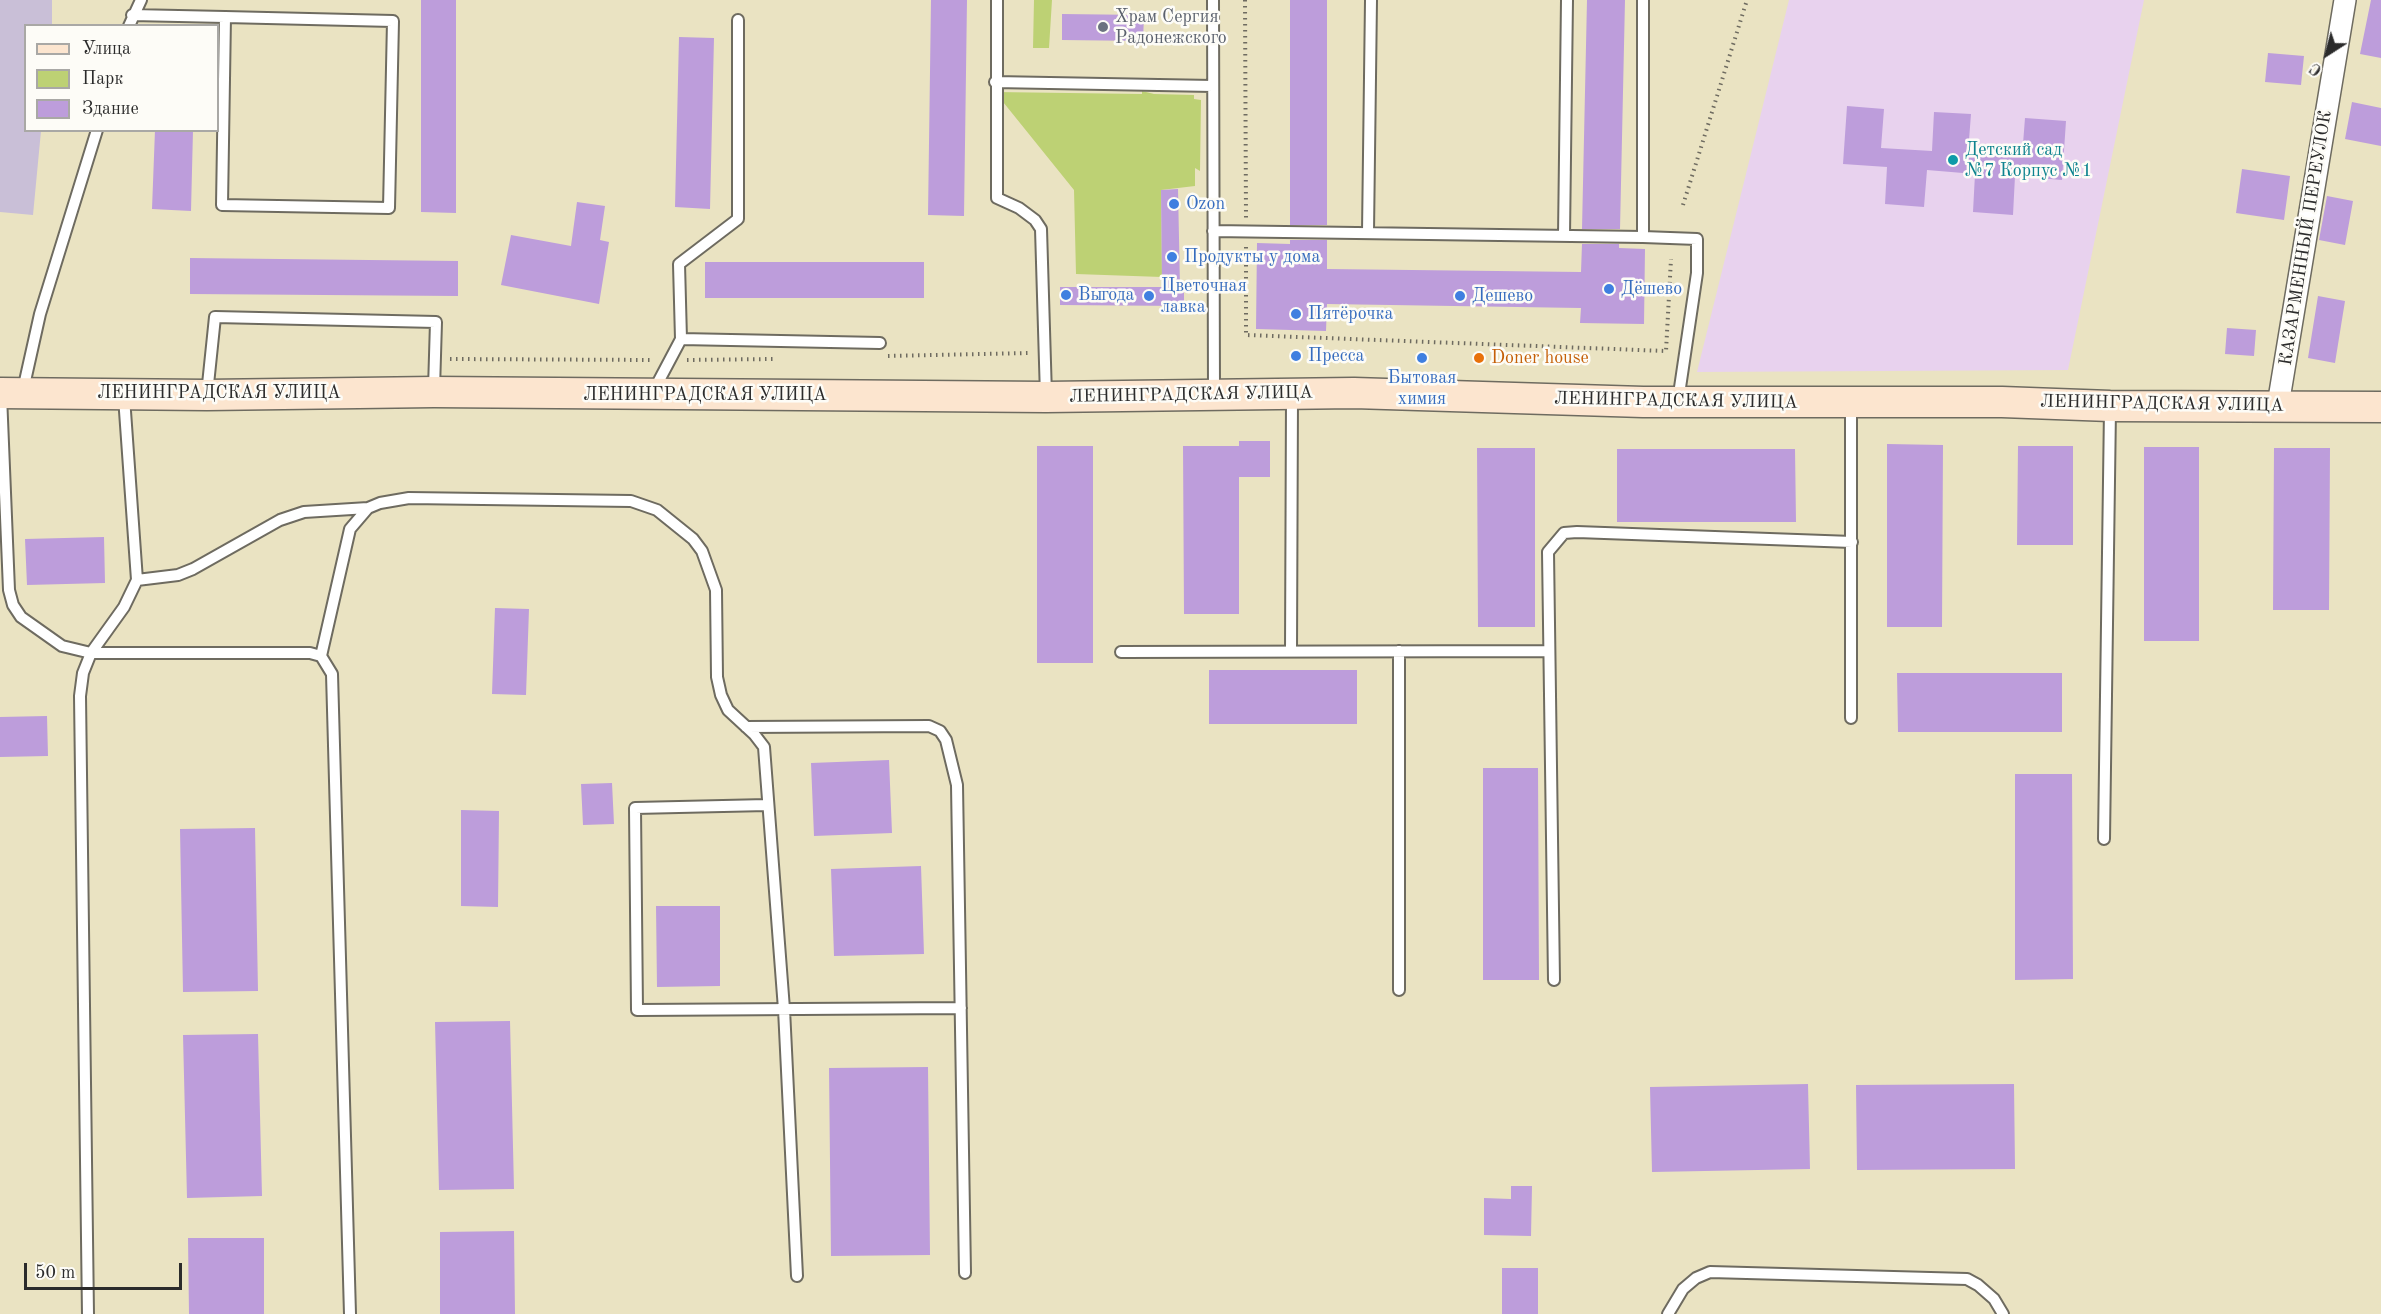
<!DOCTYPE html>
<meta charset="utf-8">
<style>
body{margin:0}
#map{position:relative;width:2381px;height:1314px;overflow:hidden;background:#eae3c2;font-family:"Old Standard TT",serif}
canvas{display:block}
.legend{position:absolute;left:24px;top:24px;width:195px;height:108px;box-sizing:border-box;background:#fdfcf7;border:2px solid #a9a8a5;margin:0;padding:8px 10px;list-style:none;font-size:18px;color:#2b2b2b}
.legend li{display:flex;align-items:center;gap:12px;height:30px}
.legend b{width:30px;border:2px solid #a9a8a5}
.north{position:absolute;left:2297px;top:24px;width:60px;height:60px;-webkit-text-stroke:4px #fdfcf7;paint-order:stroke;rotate:216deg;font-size:16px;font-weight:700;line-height:24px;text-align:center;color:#2b2b2b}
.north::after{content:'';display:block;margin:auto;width:21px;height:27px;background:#2b2b2b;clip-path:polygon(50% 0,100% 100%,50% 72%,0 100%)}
.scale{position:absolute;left:24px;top:1263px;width:158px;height:27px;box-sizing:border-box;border:3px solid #2b2b2b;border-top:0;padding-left:8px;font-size:18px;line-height:21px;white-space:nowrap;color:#2b2b2b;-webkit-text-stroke:4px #fdfcf7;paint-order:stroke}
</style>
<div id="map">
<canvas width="2381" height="1314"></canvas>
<ul class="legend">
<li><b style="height:8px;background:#fce5cf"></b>Улица</li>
<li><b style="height:16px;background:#bdd174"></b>Парк</li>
<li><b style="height:16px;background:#bd9ddb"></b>Здание</li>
</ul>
<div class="north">С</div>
<div class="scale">50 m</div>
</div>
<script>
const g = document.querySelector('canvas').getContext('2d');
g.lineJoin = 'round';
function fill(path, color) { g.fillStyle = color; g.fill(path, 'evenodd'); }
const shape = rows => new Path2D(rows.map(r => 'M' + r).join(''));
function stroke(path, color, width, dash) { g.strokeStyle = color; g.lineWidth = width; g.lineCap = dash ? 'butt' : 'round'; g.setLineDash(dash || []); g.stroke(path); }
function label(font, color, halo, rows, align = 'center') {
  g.font = font + ' "Old Standard TT",serif'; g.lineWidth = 5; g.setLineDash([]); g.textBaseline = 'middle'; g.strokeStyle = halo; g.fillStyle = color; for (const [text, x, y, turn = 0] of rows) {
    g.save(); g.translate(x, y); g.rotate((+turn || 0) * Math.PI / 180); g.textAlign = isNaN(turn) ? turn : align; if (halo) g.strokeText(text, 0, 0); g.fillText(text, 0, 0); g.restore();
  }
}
fill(shape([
 [1789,0,2144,0,2068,370,1697,372]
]), '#e8d2ee');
fill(shape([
 [0,0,52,0,52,25,26,26,26,130,41,131,33,215,0,212]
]), '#c9bfd7');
fill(shape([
 [1034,0,1052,0,1049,48,1033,48],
 [1142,91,1154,94,1194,95,1194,99,1201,100,1200,171,1195,168,1195,186,1161,190,1162,277,1076,274,1074,190,995,92,1142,94]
]), '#bdd174');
fill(shape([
 [421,0,456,0,456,213,421,212],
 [931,0,967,0,964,216,928,215],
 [1290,0,1327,0,1327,225,1290,225],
 [1587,0,1625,0,1620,229,1582,229],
 [2371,0,2381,0,2381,58,2360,54],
 [1062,14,1144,15,1143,41,1062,40],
 [679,37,714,38,710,209,675,207],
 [2268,53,2304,56,2301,85,2265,82],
 [2352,102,2381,108,2381,146,2345,139],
 [1847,106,1884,109,1881,148,1932,151,1934,112,1971,114,1968,153,2022,157,2025,118,2066,121,2062,180,2015,176,2013,215,1973,212,1975,174,1927,170,1924,207,1885,204,1887,167,1843,164],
 [155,130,193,130,191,211,152,209],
 [2242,169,2290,176,2284,220,2236,213],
 [1178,189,1180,287,1184,287,1184,306,1060,305,1060,287,1162,287,1161,190],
 [2327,196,2353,201,2345,245,2319,240],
 [577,202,605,206,600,240,609,242,599,304,501,285,511,235,571,246],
 [1290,240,1327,240,1327,269,1581,272,1582,244,1619,244,1619,248,1645,249,1644,324,1580,323,1581,308,1327,304,1326,331,1256,329,1257,243,1290,244],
 [190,258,458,261,458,296,190,294],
 [705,262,924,262,924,298,705,298],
 [2318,296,2345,301,2335,363,2308,358],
 [2227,328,2256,330,2254,356,2225,354],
 [1239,441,1270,441,1270,477,1239,477,1239,614,1184,614,1183,446,1239,446],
 [1887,444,1943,445,1942,627,1887,627],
 [1037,446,1093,446,1093,663,1037,663],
 [2018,446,2073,446,2073,545,2017,545],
 [2144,447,2199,447,2199,641,2144,641],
 [1477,448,1535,448,1535,627,1478,627],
 [2274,448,2330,448,2329,610,2273,610],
 [1617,449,1795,449,1796,522,1617,522],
 [104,537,105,583,27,585,25,539],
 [495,608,529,609,526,695,492,694],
 [1209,670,1357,670,1357,724,1209,724],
 [1897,673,2062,673,2062,732,1898,732],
 [47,716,48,756,0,757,0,717],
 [889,760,892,833,814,836,811,763],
 [1483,768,1538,768,1539,980,1483,980],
 [2015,774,2072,774,2073,979,2015,980],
 [612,783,614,824,583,825,581,784],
 [461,810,499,811,498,907,461,906],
 [255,828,258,991,183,992,180,829],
 [921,866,924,954,834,956,831,869],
 [656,906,720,906,720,986,657,987],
 [510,1021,514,1189,439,1190,435,1022],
 [258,1034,262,1196,187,1198,183,1035],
 [928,1067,930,1255,831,1256,829,1068],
 [1808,1084,1810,1169,1652,1172,1650,1087],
 [2014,1084,2015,1169,1857,1170,1856,1085],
 [1511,1186,1532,1186,1531,1236,1484,1235,1484,1198,1511,1199],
 [514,1231,515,1314,440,1314,440,1232],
 [188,1238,264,1238,264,1314,189,1314],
 [1502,1268,1538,1268,1538,1314,1502,1314]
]), '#bd9ddb');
const lane = shape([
 [997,0,997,198,1019,208,1035,220,1041,229,1046,396],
 [1213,0,1214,393],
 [1643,0,1643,237,1697,239,1697,273,1678,401],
 [132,15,225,17,393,21,389,208,222,205,225,17],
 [129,26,141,0],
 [995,82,1213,86],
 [1213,231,1643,237],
 [1368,232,1371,0],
 [1564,236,1567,0],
 [681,339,880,343],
 [23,390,40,314,97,130],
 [654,390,681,339,679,264,738,219,738,20],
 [207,394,215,317,436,322,434,389],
 [1,395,9,590,13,605,21,617,62,646,91,653,310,653,321,656,332,674,350,1314],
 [137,580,178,575,193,569,280,520,304,512,368,508,380,503,409,498,631,501,657,510,693,539,702,551,716,590,717,677,721,695,728,710,754,734,764,747,784,1009,797,1276],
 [1291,651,1292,397],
 [1121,652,1549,651],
 [321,656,350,529,368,508],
 [1851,718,1851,405],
 [746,727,929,726,940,731,946,740,957,785,965,1273],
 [767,805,635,808,637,1010,961,1008],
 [2104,839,2110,409],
 [1554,980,1548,552,1564,533,1577,532,1852,542],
 [1399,990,1399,651],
 [88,1314,80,696,83,673,91,653,124,607,137,580,124,397],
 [1668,1314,1683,1289,1696,1278,1710,1272,1967,1279,1978,1285,1994,1299,2003,1314]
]);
const street = shape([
 [2278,405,2345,0]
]);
const secondary = shape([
 [0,393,207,395,434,392,1046,397,1354,393,1643,402,2002,402,2110,406,2381,407]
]);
stroke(lane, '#6e6b60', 14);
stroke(street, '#6e6b60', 24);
stroke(secondary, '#6e6b60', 33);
stroke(shape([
 [1245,0,1246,218],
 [1683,205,1747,0],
 [1246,247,1246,335,1666,351,1671,259],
 [888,356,1030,353],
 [450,359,653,360],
 [687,360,773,359]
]), '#6e6b60', 4, [1.5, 4.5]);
stroke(lane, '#fff', 10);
stroke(street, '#fff', 21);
stroke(secondary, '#fce5cf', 30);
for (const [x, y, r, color] of [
 [1103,27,6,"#6b7280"],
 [1953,160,6,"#0f9aa8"],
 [1174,204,6,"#3f7fe0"],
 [1172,257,6,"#3f7fe0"],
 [1609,289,6,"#3f7fe0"],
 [1066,295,6,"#3f7fe0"],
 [1149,296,6,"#3f7fe0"],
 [1460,296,6,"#3f7fe0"],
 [1296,314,6,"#3f7fe0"],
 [1296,356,6,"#3f7fe0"],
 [1422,358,6,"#3f7fe0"],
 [1479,358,6,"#e8710a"]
]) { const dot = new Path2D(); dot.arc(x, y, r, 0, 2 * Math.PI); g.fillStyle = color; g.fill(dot); stroke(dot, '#fdfcf7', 2); }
label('18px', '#5b616d', '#fdfcf7', [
 ["Храм Сергия",1115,17],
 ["Радонежского",1115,38]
], 'left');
label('18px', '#0d838f', '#fdfcf7', [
 ["Детский сад",1965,150],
 ["№7 Корпус №1",1965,171]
], 'left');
label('18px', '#366cbe', '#fdfcf7', [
 ["Ozon",1186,204],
 ["Продукты у дома",1184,257],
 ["Цветочная",1161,286],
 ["лавка",1161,307],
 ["Дёшево",1621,289],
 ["Выгода",1078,295],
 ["Дешево",1472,296],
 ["Пятёрочка",1308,314],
 ["Пресса",1308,356],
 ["Бытовая",1422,378,"center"],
 ["химия",1422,399,"center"]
], 'left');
label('18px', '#2b2b2b', '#fdfcf7', [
 ["КАЗАРМЕННЫЙ ПЕРЕУЛОК",2306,238,-81],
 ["ЛЕНИНГРАДСКАЯ УЛИЦА",219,393],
 ["ЛЕНИНГРАДСКАЯ УЛИЦА",705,395],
 ["ЛЕНИНГРАДСКАЯ УЛИЦА",1191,395,-1],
 ["ЛЕНИНГРАДСКАЯ УЛИЦА",1676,401,1],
 ["ЛЕНИНГРАДСКАЯ УЛИЦА",2162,404,1]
]);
label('18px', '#c56008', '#fdfcf7', [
 ["Doner house",1491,358]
], 'left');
</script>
